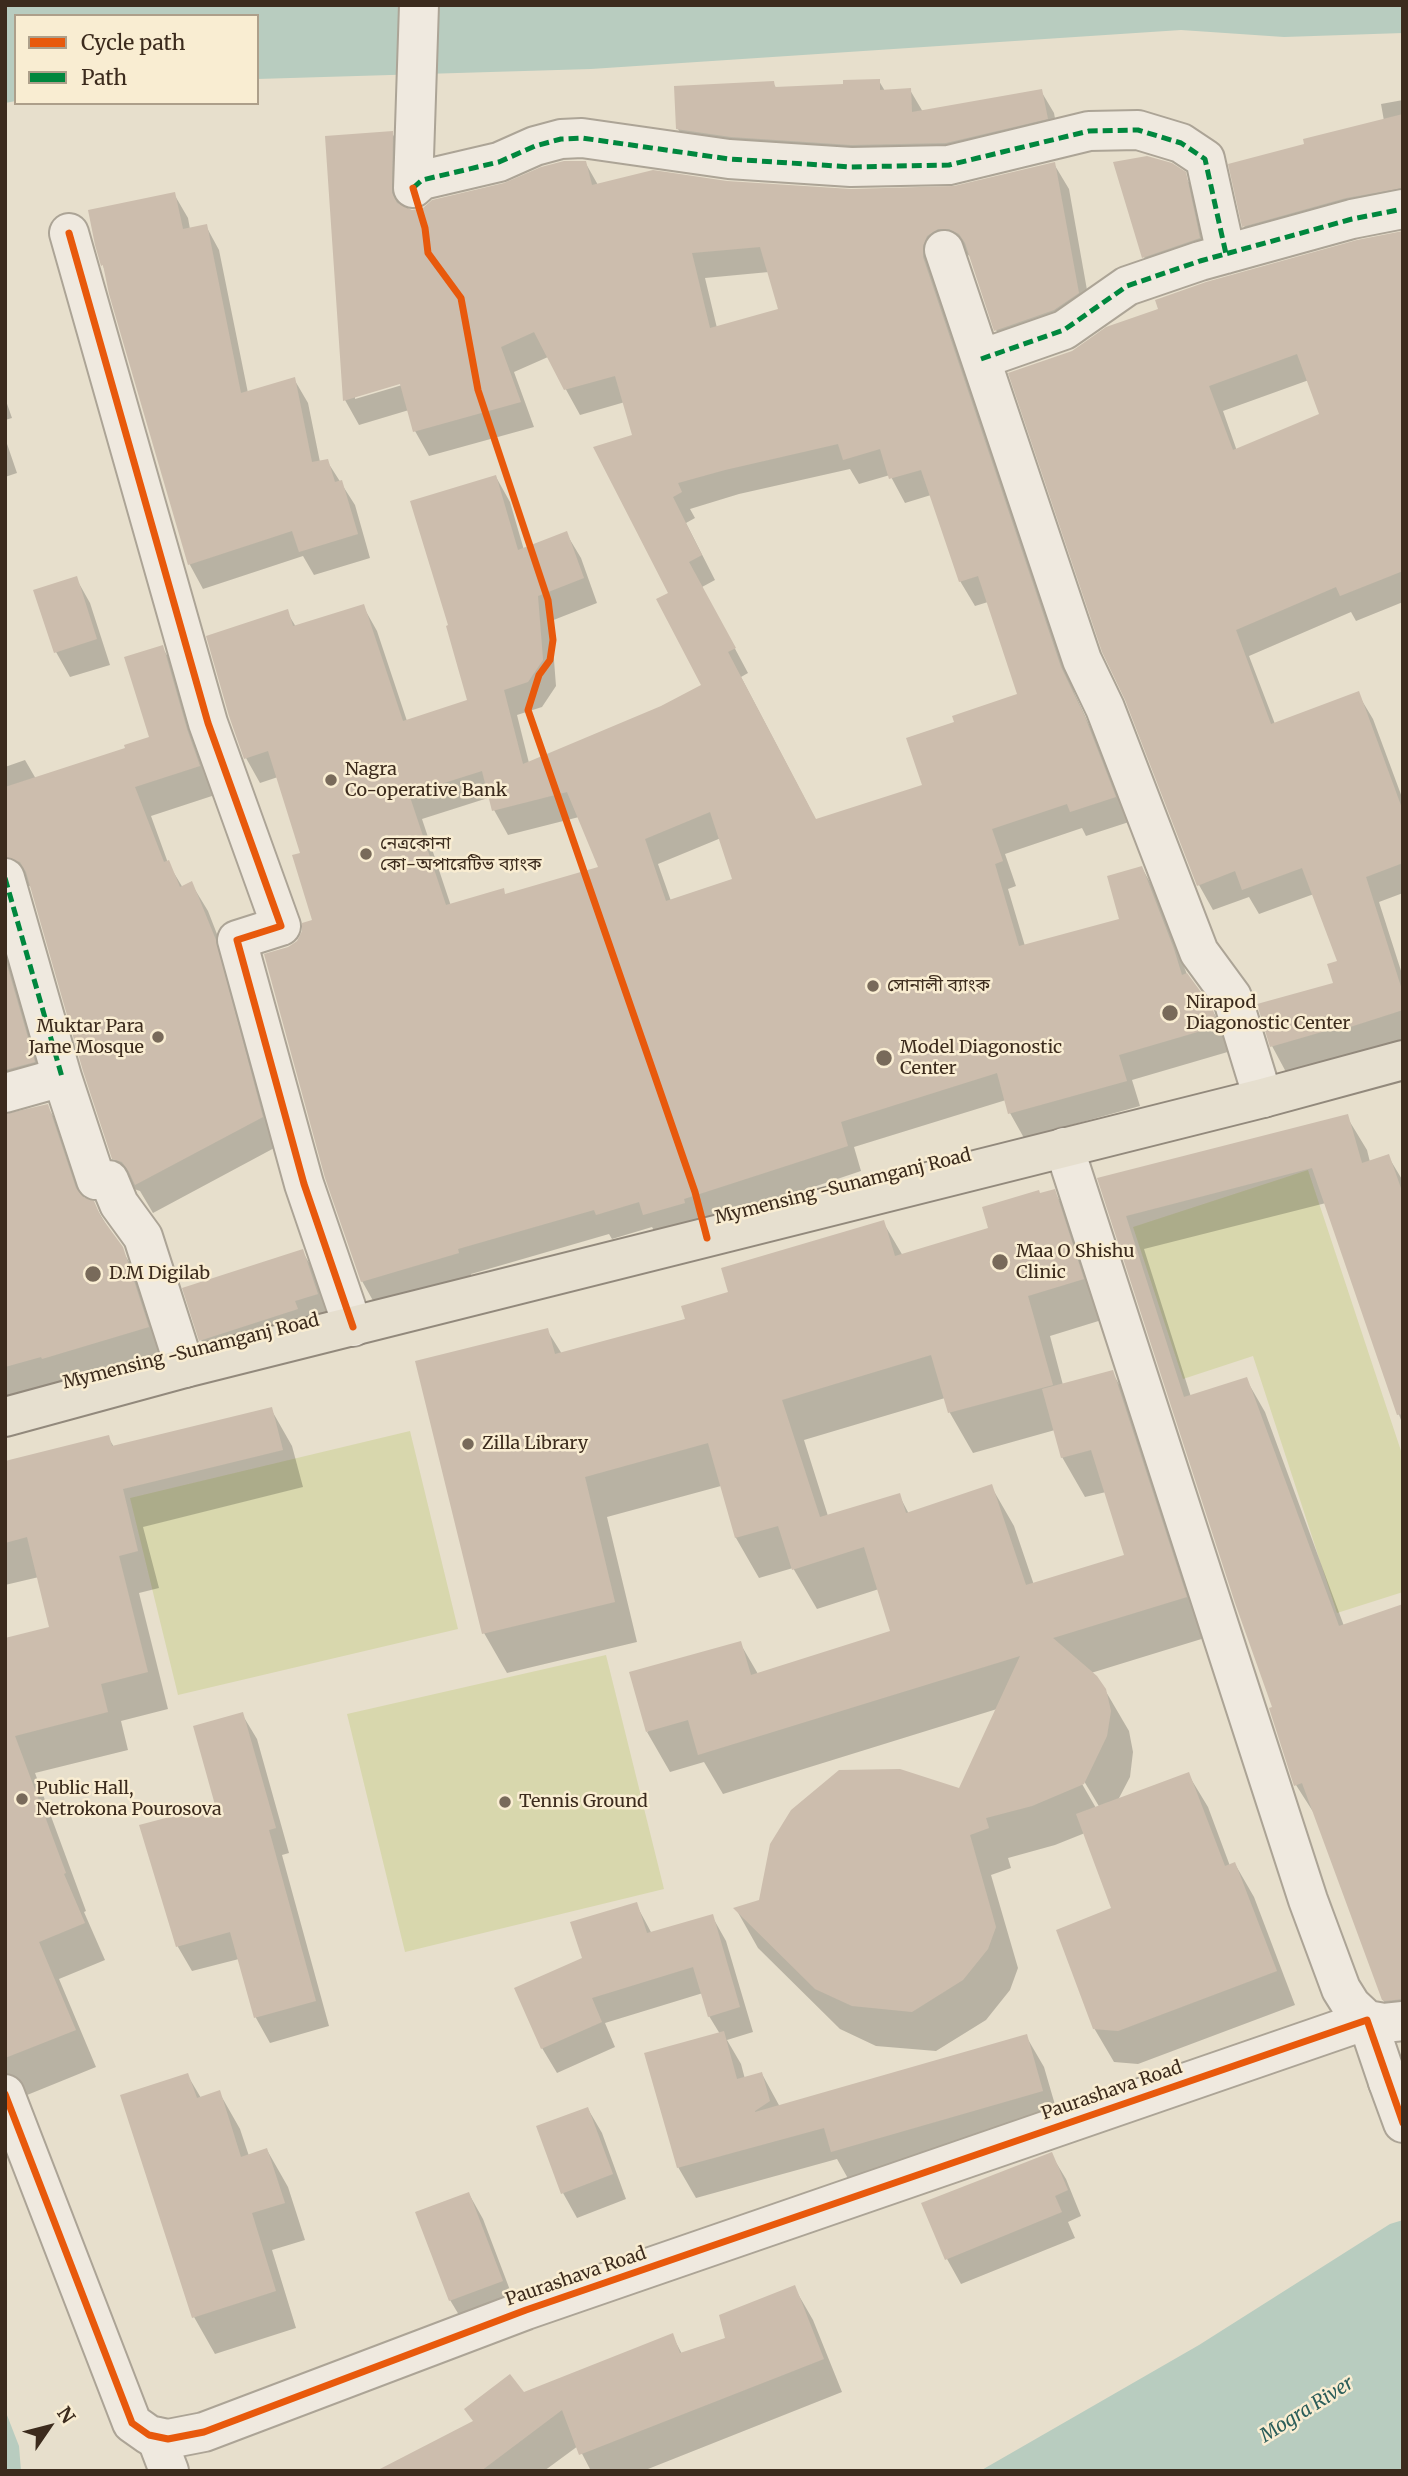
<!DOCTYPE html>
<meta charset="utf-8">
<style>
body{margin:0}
#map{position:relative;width:1408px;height:2476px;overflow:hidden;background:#e7dfcc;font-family:Merriweather,serif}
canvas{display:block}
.frame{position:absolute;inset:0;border:7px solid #3c2b1d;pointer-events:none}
.legend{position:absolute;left:14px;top:14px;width:245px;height:91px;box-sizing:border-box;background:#f9edd2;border:2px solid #ad9f8a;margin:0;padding:9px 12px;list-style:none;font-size:21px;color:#3c2b1d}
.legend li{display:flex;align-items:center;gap:14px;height:35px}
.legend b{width:35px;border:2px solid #ad9f8a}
.north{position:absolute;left:14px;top:2392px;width:70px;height:70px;-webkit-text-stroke:5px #f9edd2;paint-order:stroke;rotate:55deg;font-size:19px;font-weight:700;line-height:28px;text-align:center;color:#3c2b1d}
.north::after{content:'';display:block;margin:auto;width:24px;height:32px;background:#3c2b1d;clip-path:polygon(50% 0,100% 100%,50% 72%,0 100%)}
</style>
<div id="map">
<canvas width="1408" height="2476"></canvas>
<div class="frame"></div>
<ul class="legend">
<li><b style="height:9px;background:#e8590c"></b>Cycle path</li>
<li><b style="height:9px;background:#00873e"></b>Path</li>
</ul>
<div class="north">N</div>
</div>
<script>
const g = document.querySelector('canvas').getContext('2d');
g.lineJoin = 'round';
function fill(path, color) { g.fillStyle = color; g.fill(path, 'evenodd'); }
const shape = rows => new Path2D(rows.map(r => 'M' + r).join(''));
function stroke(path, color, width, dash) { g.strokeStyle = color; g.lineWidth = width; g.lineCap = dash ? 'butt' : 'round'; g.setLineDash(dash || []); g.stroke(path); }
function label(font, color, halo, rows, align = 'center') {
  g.font = font + ' Merriweather,"Noto Sans Bengali",serif'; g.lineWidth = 5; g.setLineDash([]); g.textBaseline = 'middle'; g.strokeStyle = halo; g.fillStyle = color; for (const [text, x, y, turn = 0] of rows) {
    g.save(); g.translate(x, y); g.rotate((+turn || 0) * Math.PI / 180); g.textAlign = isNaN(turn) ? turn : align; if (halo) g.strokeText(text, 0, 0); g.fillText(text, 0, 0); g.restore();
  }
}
fill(shape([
 [1308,1170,1403,1457,1403,1592,1337,1613,1253,1356,1183,1379,1133,1227],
 [410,1431,458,1629,178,1695,130,1498],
 [606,1655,664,1889,405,1952,347,1714]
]), '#d8d7ad');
fill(shape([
 [5,5,1403,5,1403,33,1284,37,1181,30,591,69,257,79,257,16,16,16,16,101,5,103],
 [1403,2220,1403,2471,980,2471,1199,2345,1390,2224],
 [5,2410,19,2446,21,2471,5,2471]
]), '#b8ccbf');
fill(shape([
 [879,81,885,91,910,90,923,112,1041,91,1054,113,1059,140,959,164,690,151,678,129,773,83,777,89,845,86],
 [1403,100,1403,215,1259,251,1244,226,1307,146,1384,121,1381,104],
 [392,133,406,157,405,209,411,212,585,162,598,185,727,183,851,191,954,188,1054,164,1069,189,1092,318,1010,355,996,330,971,257,965,253,937,284,1075,694,1098,744,1129,822,1086,836,1082,828,1005,854,1016,886,1008,889,1025,946,1121,921,1142,868,1156,893,1188,977,1211,1008,1226,1034,1231,1051,1132,1080,1140,1106,1024,1138,1010,1113,1006,1100,854,1147,861,1171,659,1239,652,1227,612,1239,609,1234,471,1274,472,1278,376,1306,362,1281,288,948,298,942,314,922,302,854,278,777,260,783,246,758,287,612,296,627,363,606,377,631,407,721,469,702,496,477,510,502,524,550,566,533,581,558,597,603,551,621,556,686,542,707,517,715,529,763,662,708,704,685,670,594,625,402,580,415,548,357,514,372,534,427,429,456,415,431,409,410,359,425,345,400],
 [769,272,780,311,717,328,705,278],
 [408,380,409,383,355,399,355,396],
 [850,469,859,484,890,475,905,503,931,495,960,581,975,606,988,602,1019,695,957,723,924,786,816,820,741,677,748,673,702,587,715,580,686,523,695,518,690,509,739,494],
 [491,797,494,810,508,835,579,817,600,868,506,896,451,906,422,819],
 [721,838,735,880,671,901,658,864],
 [1184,174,1194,191,1208,255,1153,274,1144,257],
 [174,194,188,218,190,229,206,226,219,250,248,393,294,379,308,403,320,462,327,461,355,505,370,558,314,575,303,556,203,589,190,565,103,265],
 [1403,233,1403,602,1356,621,1351,612,1249,656,1275,724,1358,694,1373,719,1403,800,1403,893,1379,902,1403,977,1403,1040,1286,1072,1272,1046,1335,984,1339,962,1314,894,1259,914,1249,897,1213,910,1199,885,1011,374],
 [1309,380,1321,415,1237,451,1223,411],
 [5,398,12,418,5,420],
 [5,438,17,473,5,477],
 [76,578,90,603,110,665,70,677,56,652],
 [162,647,179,675,215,795,151,816,168,863,183,888,191,883,208,911,231,970,278,1146,153,1213,140,1191,131,1188,114,1158,32,887,27,885,15,886,5,892,5,767,25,760,36,779,128,749,151,738],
 [5,934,50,1091,5,1107],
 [47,1106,64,1134,85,1200,93,1203,139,1278,164,1356,5,1400,5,1116],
 [1347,1117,1367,1150,1370,1162,1388,1156,1403,1181,1403,1426,1326,1203,1144,1249,1191,1397,1246,1379,1265,1412,1344,1626,1403,1605,1403,2033,1383,2000,1317,1818,1296,1785,1271,1709,1274,1708,1099,1180],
 [1054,1191,1077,1231,1105,1319,1050,1336,1063,1385,1112,1372,1135,1412,1208,1637,1091,1673,1105,1690,1129,1731,1133,1752,1130,1777,1118,1800,1188,1774,1208,1807,1230,1866,1235,1864,1254,1897,1295,2005,1138,2064,1114,2062,1094,2028,1114,1909,1085,1833,1055,1845,1008,1858,1011,1868,991,1875,1018,1968,1010,1990,986,2020,936,2051,876,2046,840,2029,758,1948,736,1909,761,1901,960,1790,997,1709,723,1794,704,1762,670,1772,647,1732,740,1643,758,1674,892,1632,879,1589,817,1609,793,1568,759,1578,736,1538,721,1486,607,1517,637,1642,507,1673,484,1633,547,1330,562,1354,687,1321,730,1293,883,1222,903,1256,991,1230,1040,1195],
 [945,1398,950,1413,973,1453,1055,1430,1062,1457,1085,1497,1106,1492,1126,1557,1034,1585,1014,1526,991,1486,909,1514,899,1495,828,1516,804,1440],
 [1081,1776,1100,1808,1096,1808,1078,1777],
 [302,1251,317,1276,331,1319,215,1365,201,1340],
 [271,1409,292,1446,303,1487,143,1527,159,1588,139,1593,168,1709,121,1721,128,1750,35,1773,86,1911,84,1912,105,1960,59,1979,96,2067,5,2104,5,1640,51,1628,39,1577,5,1585,5,1463,108,1437,114,1447],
 [242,1714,257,1739,289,1853,282,1855,329,2026,270,2043,256,2018,239,1959,192,1971,178,1947,142,1827,217,1806],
 [636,1904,652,1934,712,1916,726,1941,753,2032,727,2040,741,2064,745,2079,762,2074,780,2107,1026,2036,1044,2067,1060,2122,850,2182,837,2159,696,2198,678,2167,720,2034,709,2016,703,1993,605,2023,615,2047,557,2073,542,2048,584,1959],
 [188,2076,201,2098,219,2092,240,2129,249,2156,267,2150,288,2187,305,2240,272,2250,296,2328,215,2354,194,2317],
 [588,2109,602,2133,626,2199,577,2218,563,2193],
 [1051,2154,1066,2179,1081,2216,1068,2222,1075,2238,961,2284,947,2259,924,2204],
 [469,2194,483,2219,516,2306,465,2325,450,2300],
 [794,2287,813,2320,842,2392,643,2471,591,2471,578,2446,544,2471,396,2471,523,2394,672,2335,682,2354,727,2339]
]), '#0003');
fill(shape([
 [880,79,880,90,911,88,912,112,1042,89,1048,119,946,143,851,145,731,137,676,129,674,86,774,81,775,87,843,84,843,80],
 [1403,114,1403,188,1346,198,1242,227,1228,164,1304,144,1303,139],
 [393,131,392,193,397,203,412,210,423,208,432,200,504,183,541,167,564,161,586,161,592,185,653,170,727,181,851,189,954,186,1055,162,1079,293,1054,310,994,331,965,243,959,234,949,229,938,229,927,236,923,246,923,257,1061,667,1085,717,1116,797,1070,812,1067,804,992,829,1003,861,995,864,1019,946,1119,919,1107,876,1142,866,1174,949,1182,975,1187,973,1212,1007,1218,1026,1119,1055,1127,1081,1008,1114,997,1073,841,1122,848,1146,684,1199,685,1203,643,1215,639,1202,596,1215,594,1210,458,1249,459,1253,361,1282,325,1178,264,954,288,947,297,941,302,931,302,923,312,920,292,855,300,853,268,751,244,759,229,716,206,636,288,609,293,626,364,604,403,721,467,700,446,626,448,625,410,501,496,475,518,550,567,531,584,578,538,596,543,660,528,682,504,690,523,764,661,706,701,685,656,599,668,593,593,447,632,435,615,376,564,390,534,332,501,347,521,402,413,432,400,384,343,401,325,136],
 [760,247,778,309,710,328,692,253],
 [838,444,843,460,880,449,889,479,921,470,959,582,978,576,1017,694,952,716,954,722,906,738,922,785,816,819,728,652,736,648,689,562,702,555,673,497,682,492,678,483,725,470],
 [482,771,492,811,567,792,598,867,505,894,504,888,446,905,409,794],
 [710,812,732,879,666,901,645,839],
 [1147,156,1172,163,1186,172,1200,238,1142,258,1113,162],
 [175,192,183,229,207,224,241,393,295,377,312,462,328,459,335,482,342,480,358,534,299,552,292,531,188,565,109,294,103,265,101,266,95,245,88,210],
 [1403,231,1403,571,1340,596,1336,587,1236,630,1271,724,1359,691,1403,811,1403,863,1366,877,1403,993,1403,1010,1347,1028,1346,1025,1270,1047,1257,1004,1333,983,1327,964,1337,961,1302,868,1242,890,1235,871,1197,886,1125,700,1102,652,1008,373,1072,351,1106,327,1158,309,1155,300,1206,282,1357,240],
 [1297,354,1319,414,1233,450,1209,386],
 [77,576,97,639,54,653,33,590],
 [163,645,187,729,200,766,135,787,164,862,169,860,180,887,192,881,216,940,263,1117,135,1185,129,1172,122,1162,112,1159,83,1071,26,872,20,862,5,857,5,787,125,748,124,745,149,737,124,657],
 [5,958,35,1062,5,1070],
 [48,1104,76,1188,83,1197,94,1201,101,1217,123,1247,149,1327,42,1359,41,1357,5,1367,5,1114],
 [1348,1114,1362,1163,1389,1154,1403,1194,1403,1414,1397,1415,1312,1168,1126,1216,1184,1397,1247,1377,1339,1626,1403,1604,1403,1999,1385,2001,1382,2000,1302,1783,1294,1786,1269,1708,1272,1707,1235,1603,1097,1178],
 [1055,1189,1084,1279,1028,1296,1053,1385,948,1413,931,1355,782,1400,820,1517,900,1493,906,1513,992,1484,1026,1585,1124,1555,1091,1450,1061,1458,1042,1389,1113,1370,1187,1597,1053,1638,1097,1676,1106,1689,1111,1711,1107,1736,1084,1784,1032,1806,986,1818,989,1828,970,1835,996,1927,988,1949,963,1980,912,2012,852,2006,815,1989,733,1908,759,1900,770,1844,791,1810,839,1770,900,1769,959,1788,1020,1656,698,1755,688,1720,646,1732,629,1672,741,1641,751,1675,890,1631,864,1547,792,1570,778,1526,735,1538,708,1443,585,1477,615,1602,482,1634,415,1361,548,1328,555,1354,685,1319,681,1306,728,1292,721,1268,884,1220,895,1256,988,1228,982,1207,1039,1190,1040,1193],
 [303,1249,318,1294,295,1301,298,1309,199,1341,182,1288],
 [272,1407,283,1450,123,1489,138,1551,119,1556,148,1672,101,1684,108,1712,15,1736,66,1873,64,1874,85,1923,39,1942,76,2030,5,2058,5,1638,49,1627,27,1537,5,1543,5,1461,109,1435,112,1446],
 [243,1712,276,1828,269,1830,316,2001,254,2018,230,1932,176,1947,139,1825,215,1805,193,1726],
 [1189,1772,1225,1866,1235,1862,1277,1971,1118,2031,1093,2029,1056,1930,1111,1908,1076,1814],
 [637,1902,647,1933,713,1914,740,2007,708,2017,693,1967,592,1998,602,2022,541,2049,514,1988,582,1958,570,1922],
 [724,2031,737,2079,762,2072,770,2101,755,2111,755,2112,1027,2034,1043,2091,831,2152,824,2128,677,2168,644,2053],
 [188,2073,197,2098,220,2090,241,2157,267,2148,285,2203,252,2213,276,2291,192,2318,120,2095],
 [588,2107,613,2174,561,2194,536,2126],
 [1052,2152,1068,2190,1055,2196,1062,2212,945,2260,921,2203],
 [469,2192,503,2281,449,2301,415,2212],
 [795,2285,824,2359,579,2455,562,2410,481,2471,376,2471,473,2421,464,2409,510,2374,524,2392,673,2333,680,2353,725,2338,719,2315]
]), '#ccbdad');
const minor = shape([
 [413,188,422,180,499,162,535,146,561,139,582,138,729,159,851,167,949,165,1089,131,1138,130,1181,143,1205,159,1226,254],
 [413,188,419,5],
 [69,233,208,723,281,926,237,940,304,1184,353,1327],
 [944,250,1082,660,1105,708,1199,952,1232,997,1263,1098],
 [981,359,1064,330,1127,286,1200,261,1352,219,1403,209],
 [5,878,62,1077],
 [5,1093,62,1077,96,1180,109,1180,119,1204,143,1237,185,1368],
 [1367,2020,1388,2082],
 [156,2437,169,2471]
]);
const tertiary = shape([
 [1064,1147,1308,1900,1341,1989,1351,2005,1367,2020,1384,2023,1403,2021],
 [1388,2082,1403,2123],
 [5,2094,132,2423,149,2435,168,2439,204,2432,526,2310,1367,2020]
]);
const primary = shape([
 [5,1417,185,1368,1263,1098,1403,1060]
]);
stroke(minor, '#aca496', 42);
stroke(tertiary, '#aca496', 42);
stroke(primary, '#92897c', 42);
stroke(minor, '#efe9df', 38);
stroke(tertiary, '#efe9df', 38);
stroke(primary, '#e6dfcf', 38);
stroke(shape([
 [413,188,422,180,499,162,535,146,561,139,582,138,729,159,851,167,949,165,1089,131,1138,130,1181,143,1205,159,1226,254],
 [981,359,1064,330,1127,286,1200,261,1352,219,1403,209],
 [5,878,62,1077]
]), '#00873e', 5, [10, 5]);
stroke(shape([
 [413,188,425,228,428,253,461,298,478,390,548,600,553,640,550,660,539,675,528,710,695,1192,707,1238],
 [69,233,208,723,281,926,237,940,304,1184,353,1327],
 [5,2094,132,2423,149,2435,168,2439,204,2432,526,2310,1367,2020,1403,2123]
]), '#e8590c', 7);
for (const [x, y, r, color] of [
 [331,780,7,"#786a5a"],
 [366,854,7,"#786a5a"],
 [873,986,7,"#786a5a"],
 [1170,1013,9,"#786a5a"],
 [158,1037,7,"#786a5a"],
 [884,1058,9,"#786a5a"],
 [1000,1262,9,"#786a5a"],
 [93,1274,9,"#786a5a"],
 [468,1444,7,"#786a5a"],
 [22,1799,7,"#786a5a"],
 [505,1802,7,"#786a5a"]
]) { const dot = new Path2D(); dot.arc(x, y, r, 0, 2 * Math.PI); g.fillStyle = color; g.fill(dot); stroke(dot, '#f9edd2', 2.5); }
label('18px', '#3c2b1d', '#f9edd2', [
 ["Nagra",345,770],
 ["Co-operative Bank",345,791],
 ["নেত্রকোনা",380,844],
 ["কো-অপারেটিভ ব্যাংক",380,865],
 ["সোনালী ব্যাংক",887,986],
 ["Nirapod",1186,1003],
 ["Diagonostic Center",1186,1024],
 ["Muktar Para",144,1027,"right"],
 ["Jame Mosque",144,1048,"right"],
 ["Model Diagonostic",900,1048],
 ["Center",900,1069],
 ["Maa O Shishu",1016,1252],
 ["Clinic",1016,1273],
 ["D.M Digilab",109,1274],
 ["Zilla Library",482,1444],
 ["Public Hall,",36,1789],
 ["Netrokona Pourosova",36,1810],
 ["Tennis Ground",519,1802]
], 'left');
label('18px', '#3c2b1d', '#f9edd2', [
 ["Mymensing -Sunamganj Road",843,1187,-14],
 ["Mymensing -Sunamganj Road",191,1352,-14],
 ["Paurashava Road",1112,2091,-19],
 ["Paurashava Road",576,2277,-19]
]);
label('italic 19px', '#2a5d59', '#f9edd2', [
 ["Mogra River",1307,2410,-32]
]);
</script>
